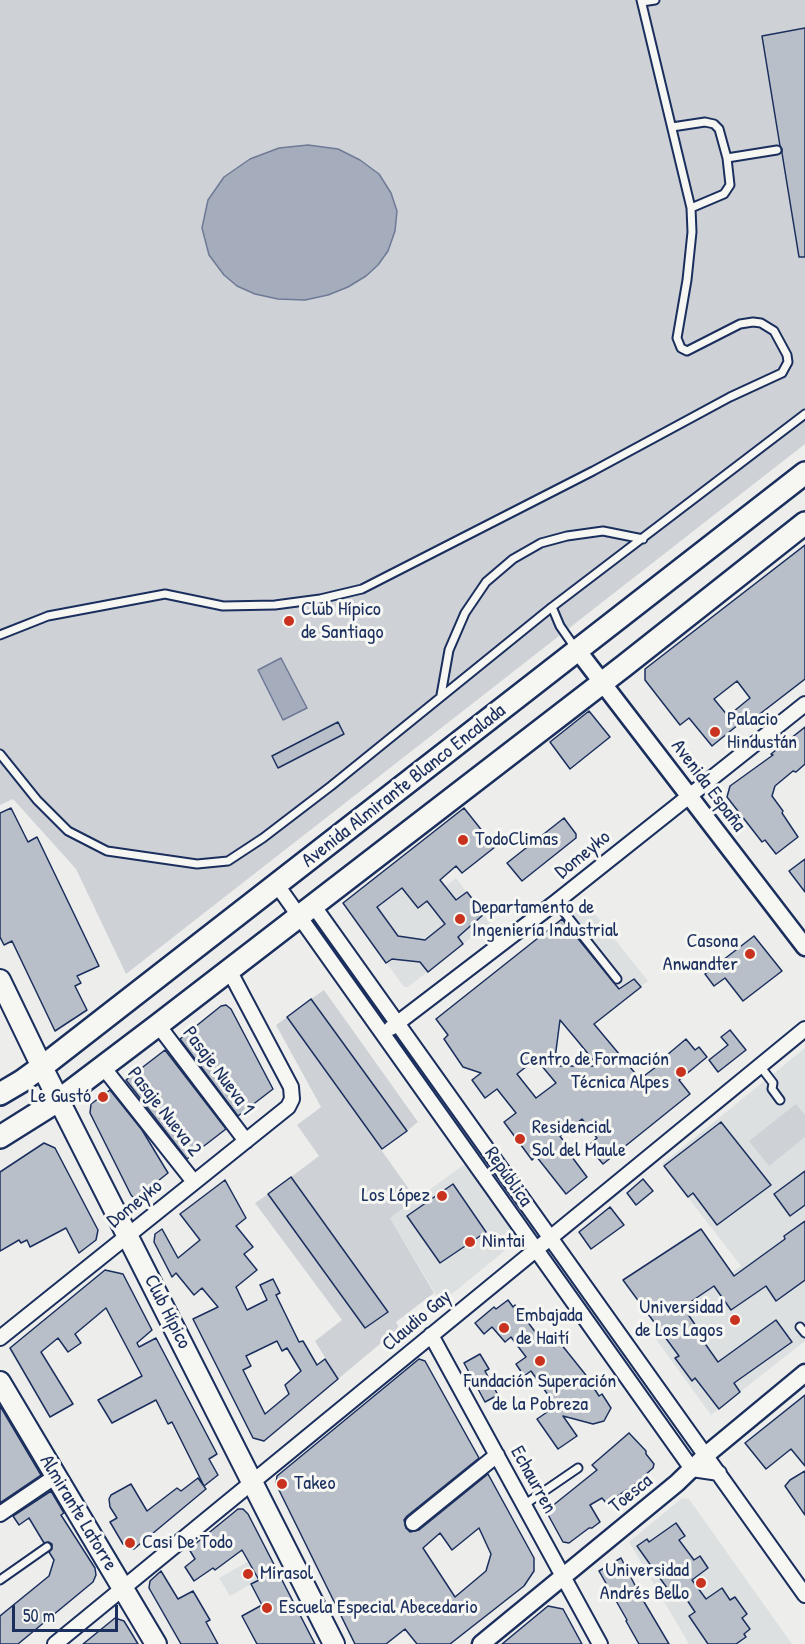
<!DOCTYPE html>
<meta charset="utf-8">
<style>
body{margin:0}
#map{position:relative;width:805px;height:1644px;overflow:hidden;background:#edeeec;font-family:"Patrick Hand",sans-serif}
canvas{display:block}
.scale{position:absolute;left:12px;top:1605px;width:106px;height:27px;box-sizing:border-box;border:3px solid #1b2f5e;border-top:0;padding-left:8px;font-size:18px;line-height:21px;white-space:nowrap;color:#1b2f5e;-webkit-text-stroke:4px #f6f6f2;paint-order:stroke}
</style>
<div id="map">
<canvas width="805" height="1644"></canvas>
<div class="scale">50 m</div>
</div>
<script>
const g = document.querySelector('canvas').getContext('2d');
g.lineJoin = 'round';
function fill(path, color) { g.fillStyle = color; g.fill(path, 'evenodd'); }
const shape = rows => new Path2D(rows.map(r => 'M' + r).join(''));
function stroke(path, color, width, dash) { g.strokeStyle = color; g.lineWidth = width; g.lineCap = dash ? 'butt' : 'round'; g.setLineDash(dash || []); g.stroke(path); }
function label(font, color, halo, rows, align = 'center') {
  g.font = font + ' "Patrick Hand",sans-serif'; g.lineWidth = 6; g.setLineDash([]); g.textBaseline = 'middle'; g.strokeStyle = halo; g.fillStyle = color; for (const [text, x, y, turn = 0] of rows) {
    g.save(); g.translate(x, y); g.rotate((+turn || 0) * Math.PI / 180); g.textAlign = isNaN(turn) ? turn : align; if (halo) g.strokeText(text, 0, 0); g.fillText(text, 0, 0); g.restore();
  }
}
fill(shape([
 [387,870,418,908,456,878,490,923,408,987,404,987,343,903],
 [584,900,648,981,594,1024,528,945],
 [805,1048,805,1221,803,1223,805,1226,805,1341,711,1415,650,1331,741,1266,662,1164],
 [465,1164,512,1228,514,1239,508,1248,441,1303,390,1218],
 [682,1498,689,1499,792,1644,689,1644,629,1542],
 [267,1551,277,1570,230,1596,219,1578]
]), '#dde0e1');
fill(shape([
 [0,0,805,0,805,444,126,974,76,869,13,799,0,805],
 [324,990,418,1122,407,1131,311,999],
 [287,1017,416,1199,390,1218,434,1293,396,1322,399,1328,338,1379,315,1341,342,1320,255,1203,268,1194,365,1328,387,1312,291,1177,319,1156,297,1125,321,1107,276,1025],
 [796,1104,805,1115,805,1137,769,1166,749,1141]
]), '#ced2d7');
const water = shape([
 [308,145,338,149,360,160,379,174,391,193,397,211,395,231,388,251,378,265,366,276,348,287,328,295,305,300,278,299,255,294,237,286,224,275,209,255,202,228,208,200,224,177,250,159,279,148,308,145],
 [281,658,307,708,283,720,258,670,281,658]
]);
fill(water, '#a5acbc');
stroke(water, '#6e7a96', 1.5);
const building = shape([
 [805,28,805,257,799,257,782,153,782,149,780,146,762,36,805,28],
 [805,545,805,679,752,720,749,716,712,746,689,718,680,725,645,680,645,669,805,545],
 [737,681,750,698,728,716,714,699,737,681],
 [589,711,610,737,570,769,550,742,589,711],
 [338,722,344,734,278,768,272,756,338,722],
 [805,727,805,764,796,772,793,771,775,786,772,796,783,811,782,813,798,837,776,854,765,840,762,842,727,797,730,786,773,755,771,754,805,727],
 [11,808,28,842,37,837,99,966,77,976,81,983,75,986,87,1010,55,1031,12,941,4,945,0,937,0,813,11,808],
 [464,808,495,847,462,873,456,866,440,880,456,900,467,892,484,914,458,937,463,944,428,972,420,962,392,959,386,963,343,903,464,808],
 [402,888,418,908,427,901,445,924,425,940,398,936,377,907,402,888],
 [564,818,576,834,576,838,522,881,507,863,564,818],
 [805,859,805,892,789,871,805,859],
 [562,919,619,989,634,979,641,987,594,1024,640,1079,669,1057,667,1055,686,1039,695,1050,699,1047,707,1057,679,1080,690,1094,603,1164,588,1146,597,1138,582,1119,560,1136,565,1143,563,1145,587,1177,566,1194,536,1156,532,1160,504,1122,516,1113,497,1089,485,1098,472,1080,481,1073,463,1067,444,1039,448,1035,436,1019,562,919],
 [560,1020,576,1039,598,1066,554,1066,560,1020],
 [536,1059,556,1083,536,1098,517,1074,536,1059],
 [754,936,782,971,743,1001,725,978,714,986,705,974,754,936],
 [311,999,407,1131,382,1149,287,1017,311,999],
 [226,1005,231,1009,273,1089,238,1116,180,1039,221,1006,226,1005],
 [730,1030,746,1050,718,1072,709,1060,728,1045,721,1037,730,1030],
 [165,1050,226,1129,187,1159,126,1080,165,1050],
 [110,1090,142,1130,168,1173,138,1197,134,1198,131,1195,90,1113,91,1104,110,1090],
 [721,1122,771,1185,717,1225,693,1193,688,1197,664,1166,721,1122],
 [44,1143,55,1148,98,1230,96,1240,79,1253,66,1228,30,1247,27,1240,21,1243,19,1240,0,1251,0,1172,44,1143],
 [805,1171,805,1205,790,1216,774,1194,805,1171],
 [291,1177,388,1312,365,1328,268,1194,291,1177],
 [643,1179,653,1191,636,1205,627,1193,643,1179],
 [225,1180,246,1218,236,1226,253,1247,244,1254,257,1270,236,1287,247,1310,267,1300,260,1285,273,1279,280,1293,276,1295,299,1342,303,1341,317,1365,325,1359,338,1379,264,1441,253,1438,193,1319,218,1307,202,1288,194,1295,176,1273,172,1277,154,1242,155,1234,162,1229,178,1258,200,1240,180,1214,225,1180],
 [277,1341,282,1351,287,1348,301,1371,285,1385,289,1394,265,1414,243,1370,251,1366,246,1356,277,1341],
 [453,1184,486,1232,440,1263,407,1216,453,1184],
 [610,1207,624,1225,591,1249,579,1232,610,1207],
 [805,1221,805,1280,776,1301,766,1286,731,1310,714,1286,683,1307,696,1326,694,1328,718,1362,776,1320,792,1342,734,1383,740,1392,719,1409,695,1378,692,1381,675,1358,679,1356,623,1280,701,1229,734,1276,785,1239,784,1236,805,1221],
 [105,1270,123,1274,152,1330,137,1343,139,1347,156,1338,217,1454,209,1459,218,1475,204,1486,172,1422,168,1424,156,1400,112,1423,98,1400,142,1376,106,1308,75,1334,81,1343,68,1352,58,1338,41,1352,73,1404,50,1417,10,1348,105,1270],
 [508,1300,513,1307,515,1305,542,1341,553,1334,585,1374,599,1396,602,1394,611,1408,604,1421,593,1424,563,1416,577,1436,558,1449,537,1419,556,1406,531,1371,524,1376,516,1364,526,1357,511,1337,505,1342,492,1327,484,1334,475,1323,494,1307,496,1309,508,1300],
 [480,1354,489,1369,485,1371,498,1395,485,1402,464,1363,480,1354],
 [419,1359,425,1361,479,1458,407,1516,404,1520,406,1528,410,1532,419,1530,488,1474,534,1558,534,1571,524,1586,450,1644,417,1644,405,1629,386,1644,355,1644,276,1484,277,1476,419,1359],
 [479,1528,491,1554,486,1571,455,1597,423,1548,440,1533,452,1550,479,1528],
 [805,1395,805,1466,791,1449,766,1469,745,1443,805,1395],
 [0,1406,41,1475,0,1503,0,1406],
 [629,1433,646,1451,646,1454,654,1464,653,1468,628,1490,626,1490,607,1504,602,1498,590,1505,600,1522,592,1528,589,1528,569,1543,563,1542,546,1511,597,1470,592,1465,629,1433],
 [805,1471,805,1515,785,1486,790,1480,805,1471],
 [198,1478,206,1489,134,1549,123,1544,110,1522,117,1518,110,1507,109,1499,111,1495,131,1484,147,1511,177,1488,181,1491,198,1478],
 [51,1491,64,1513,61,1515,95,1568,96,1575,93,1582,18,1644,0,1644,0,1616,49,1576,54,1560,49,1552,52,1549,52,1544,49,1542,44,1543,29,1518,19,1525,13,1516,51,1491],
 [238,1509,243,1509,248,1514,315,1644,257,1644,242,1616,262,1605,251,1584,259,1580,242,1550,215,1570,213,1568,194,1581,185,1567,195,1559,189,1549,238,1509],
 [676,1523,685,1536,679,1540,694,1560,700,1556,708,1568,692,1580,706,1599,722,1588,730,1600,735,1597,747,1614,742,1618,750,1629,744,1634,746,1637,736,1644,708,1644,689,1616,695,1612,683,1594,681,1596,677,1591,672,1595,637,1546,647,1539,649,1542,676,1523],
 [621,1558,640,1595,669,1644,639,1644,626,1621,627,1620,599,1571,621,1558],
 [161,1571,178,1599,193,1591,210,1620,206,1622,218,1644,181,1644,149,1588,150,1581,161,1571],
 [548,1606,563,1609,582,1644,502,1644,548,1606],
 [115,1618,124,1621,138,1644,83,1644,115,1618]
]);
fill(building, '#b9bfc8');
stroke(building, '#1b2f5e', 1.5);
const service = shape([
 [642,2,655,0],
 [672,127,705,122,714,124,719,129,727,158,730,185,724,194,691,208],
 [727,158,777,150],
 [552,607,560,626,576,649],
 [0,635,48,616,165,594,223,606,275,605,320,599,362,589,593,471,730,397,782,373,788,362,787,355,774,331,761,323,753,322,740,324,687,351,681,348,677,338,687,280,692,232,691,208,641,0],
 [441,695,449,650,465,613,486,582,513,559,541,543,567,536,603,531,643,539],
 [0,754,37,800,68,831,107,851,197,864,228,861,263,838,331,786,552,607,805,414],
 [556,902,617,979],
 [760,1066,773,1083,772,1089,780,1100],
 [800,1327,805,1333],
 [524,1505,578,1468],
 [0,1580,47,1547]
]);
const minor = shape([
 [277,885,692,1469,719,1473],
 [313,905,805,1595],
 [158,1025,246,1141],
 [391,1028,556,902,805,704],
 [103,1067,194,1182],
 [431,1335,600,1644],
 [0,1338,288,1107,292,1099,291,1087,229,970],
 [0,1514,56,1476],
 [413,1523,497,1455],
 [55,1644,805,1029]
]);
const tertiary = shape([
 [578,651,805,947],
 [481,1644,677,1483,706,1455,805,1373]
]);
const secondary = shape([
 [0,980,42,1067,334,1644],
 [0,1382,156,1644]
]);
const primary = shape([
 [0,1094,22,1081,51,1060,805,473],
 [0,1137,59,1100,158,1025,624,666,805,523]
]);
stroke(service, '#1b2f5e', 11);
stroke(minor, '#1b2f5e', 18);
stroke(tertiary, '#1b2f5e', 21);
stroke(secondary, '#1b2f5e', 24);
stroke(primary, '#1b2f5e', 26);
stroke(service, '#f6f6f2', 7);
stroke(minor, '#f6f6f2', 14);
stroke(tertiary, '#f6f6f2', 16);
stroke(secondary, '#f6f6f2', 20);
stroke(primary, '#f6f6f2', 21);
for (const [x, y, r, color] of [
 [289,621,6,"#c8321e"],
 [715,732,6,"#c8321e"],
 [463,840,6,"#c8321e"],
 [460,919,6,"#c8321e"],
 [750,954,6,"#c8321e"],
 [681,1072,6,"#c8321e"],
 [103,1097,6,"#c8321e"],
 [520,1139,6,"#c8321e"],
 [442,1196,6,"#c8321e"],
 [470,1242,6,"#c8321e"],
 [735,1320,6,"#c8321e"],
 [504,1328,6,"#c8321e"],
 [540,1361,6,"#c8321e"],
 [282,1484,6,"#c8321e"],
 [130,1543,6,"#c8321e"],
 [248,1574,6,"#c8321e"],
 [701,1583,6,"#c8321e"],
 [267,1608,6,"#c8321e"]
]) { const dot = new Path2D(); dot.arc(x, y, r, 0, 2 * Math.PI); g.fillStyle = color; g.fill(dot); stroke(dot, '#f6f6f2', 2); }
label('20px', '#1b2f5e', '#f6f6f2', [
 ["Club Hípico",301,610],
 ["de Santiago",301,633],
 ["Palacio",727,720],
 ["Hindustán",727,743],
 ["TodoClimas",475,840],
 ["Departamento de",472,908],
 ["Ingeniería Industrial",472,931],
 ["Casona",738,942,"right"],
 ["Anwandter",738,965,"right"],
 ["Centro de Formación",669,1060,"right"],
 ["Técnica Alpes",669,1083,"right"],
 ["Le Gustó",91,1097,"right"],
 ["Residencial",532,1128],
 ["Sol del Maule",532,1151],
 ["Los López",430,1196,"right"],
 ["Nintai",482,1242],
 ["Universidad",723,1308,"right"],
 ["de Los Lagos",723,1331,"right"],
 ["Embajada",516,1316],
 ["de Haití",516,1339],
 ["Fundación Superación",540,1382,"center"],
 ["de la Pobreza",540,1405,"center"],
 ["Takeo",294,1484],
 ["Casi De Todo",142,1543],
 ["Universidad",689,1571,"right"],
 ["Andrés Bello",689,1594,"right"],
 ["Mirasol",260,1574],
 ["Escuela Especial Abecedario",279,1608]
], 'left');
label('20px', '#1b2f5e', '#f6f6f2', [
 ["Avenida Almirante Blanco Encalada",404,786,-38],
 ["Avenida España",708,786,53],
 ["Domeyko",583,855,-39],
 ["Pasaje Nueva 1",218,1071,53],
 ["Pasaje Nueva 2",164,1112,52],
 ["República",508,1177,55],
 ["Domeyko",135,1204,-39],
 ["Club Hípico",167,1312,63],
 ["Claudio Gay",417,1321,-40],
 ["Echaurren",533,1480,61],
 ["Toesca",631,1494,-39],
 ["Almirante Latorre",78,1513,59]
]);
</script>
